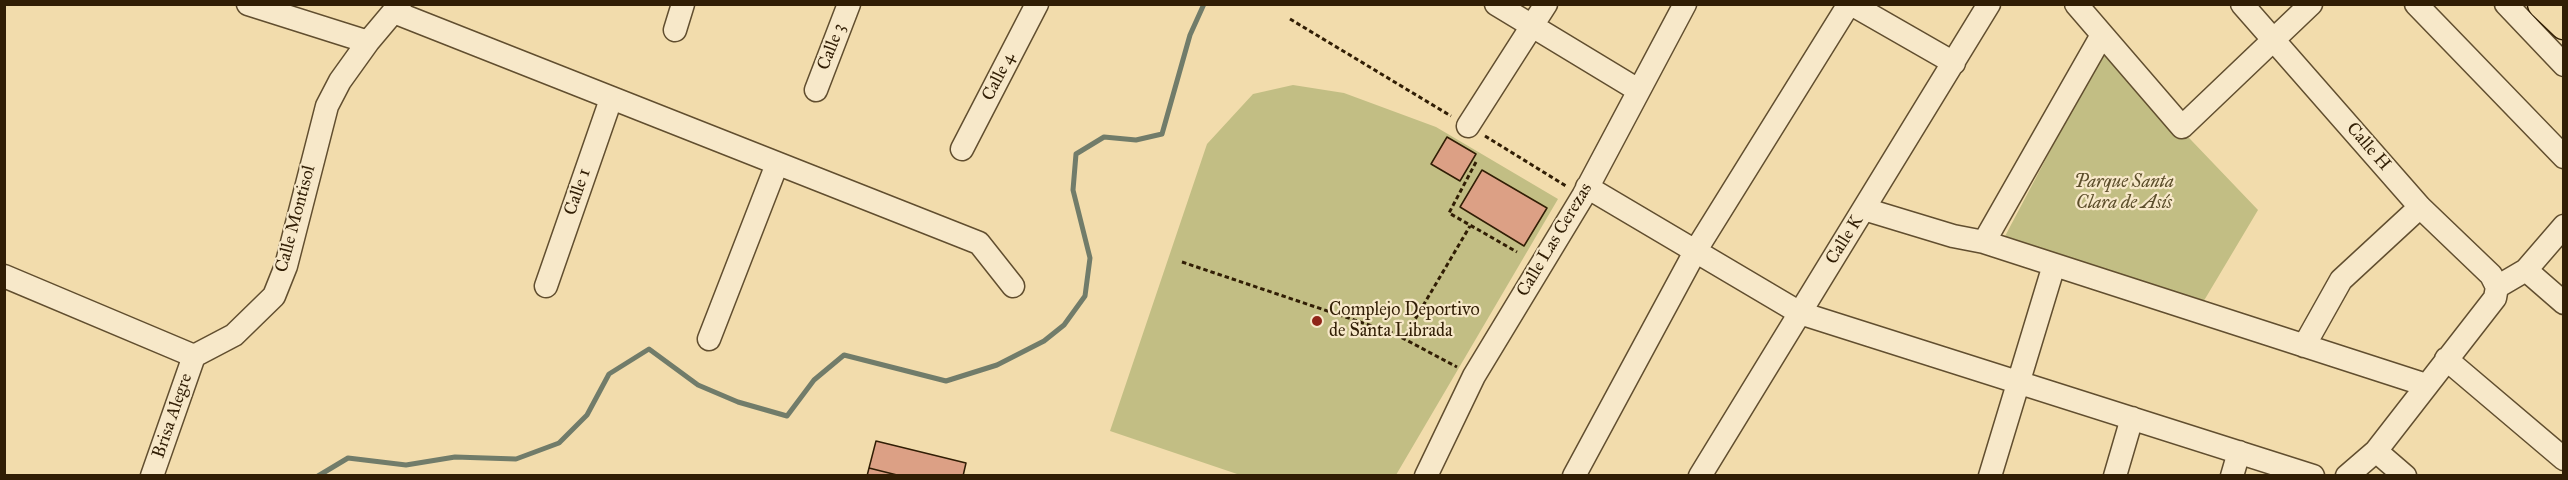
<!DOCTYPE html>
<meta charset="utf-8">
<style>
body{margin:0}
#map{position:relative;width:2568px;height:480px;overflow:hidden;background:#f2dcac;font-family:"IM FELL Great Primer",serif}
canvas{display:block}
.frame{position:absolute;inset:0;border:6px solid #311e05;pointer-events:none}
</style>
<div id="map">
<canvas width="2568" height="480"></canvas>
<div class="frame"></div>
</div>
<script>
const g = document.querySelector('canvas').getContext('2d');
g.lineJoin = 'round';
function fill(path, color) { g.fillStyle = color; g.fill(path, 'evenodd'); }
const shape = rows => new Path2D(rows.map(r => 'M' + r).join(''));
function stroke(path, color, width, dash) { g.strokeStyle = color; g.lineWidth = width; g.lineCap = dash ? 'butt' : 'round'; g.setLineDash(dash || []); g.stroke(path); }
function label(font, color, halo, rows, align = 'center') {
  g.font = font + ' "IM FELL Great Primer",serif'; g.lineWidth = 4.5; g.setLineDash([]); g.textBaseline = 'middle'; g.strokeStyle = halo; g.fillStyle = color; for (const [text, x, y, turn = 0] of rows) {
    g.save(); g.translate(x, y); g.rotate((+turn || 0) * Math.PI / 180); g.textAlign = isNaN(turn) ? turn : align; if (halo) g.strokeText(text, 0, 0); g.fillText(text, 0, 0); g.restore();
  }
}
fill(shape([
 [2104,49,2258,210,2199,309,2003,240],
 [1293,85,1344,93,1436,127,1558,199,1396,475,1240,475,1110,431,1207,144,1253,94]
]), '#c2be84');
stroke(shape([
 [318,476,348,458,406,465,455,457,516,459,559,443,587,415,609,374,649,349,698,385,738,402,787,416,814,380,844,355,946,381,997,365,1044,341,1064,325,1085,296,1090,258,1073,190,1076,154,1104,137,1136,140,1162,134,1190,35,1204,4]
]), '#717c6a', 5);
const building = shape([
 [1447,137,1476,154,1460,181,1431,164,1447,137],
 [1482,170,1547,208,1524,246,1460,207,1482,170],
 [876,441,966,463,963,476,901,476,869,468,876,441],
 [869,468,901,476,867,476,869,468]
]);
fill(building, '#dca085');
stroke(building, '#311e05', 1.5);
const minor = shape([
 [248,4,368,42],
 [1496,4,1638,90],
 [1851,4,1954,63],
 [2076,4,2182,127,2311,4],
 [2242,4,2420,207,2491,275,2497,287],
 [2416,4,2564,157],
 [2506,4,2564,65],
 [394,12,979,243,1013,286],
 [675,30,683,4],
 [816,90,849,4],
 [1468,126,1546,4],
 [962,149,1037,4],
 [1587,187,1800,313,2313,476],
 [1864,209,1953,236,1984,242,2426,385],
 [1984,242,2102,35],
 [2526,270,2564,303],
 [4,276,194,356,234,335,274,296,286,266,327,106,340,81,368,42,400,4],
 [546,286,611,99],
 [709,339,777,164],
 [2304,346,2341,280,2420,207],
 [2446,359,2564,459],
 [2376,451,2405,476],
 [152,476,194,356],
 [1426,476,1474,376,1583,196,1685,4],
 [1574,476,1696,250,1849,4],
 [1700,476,1989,4],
 [1990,476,2054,265],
 [2115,476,2132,418],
 [2232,476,2239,452],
 [2347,476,2376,451,2495,298,2497,287,2526,270,2564,226]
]);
const major = shape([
 [2542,4,2564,25]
]);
stroke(minor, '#614e2f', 25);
stroke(major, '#311e05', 31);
stroke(shape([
 [1290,19,1451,116],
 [1485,136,1566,186],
 [1476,162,1449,213,1517,252],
 [1182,262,1393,333,1457,367],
 [1404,338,1470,226]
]), '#311e05', 3, [4.5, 3]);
stroke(minor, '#f7e8c9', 22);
stroke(major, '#f2dcac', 28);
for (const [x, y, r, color] of [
 [1317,321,6,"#8f2418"]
]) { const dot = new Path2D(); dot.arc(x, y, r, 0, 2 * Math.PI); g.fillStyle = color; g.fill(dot); stroke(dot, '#f7e8c9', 2); }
label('18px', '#311e05', '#f7e8c9', [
 ["Calle 3",832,47,-69],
 ["Calle 4",999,77,-63],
 ["Calle H",2368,147,49],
 ["Calle 1",578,192,-71],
 ["Calle Montisol",296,219,-75],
 ["Calle Las Cerezas",1555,240,-59],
 ["Calle K",1845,240,-58],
 ["Brisa Alegre",173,416,-71]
]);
label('italic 18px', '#5c4e2b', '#f7e8c9', [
 ["Parque Santa",2124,183],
 ["Clara de Asís",2124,204]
]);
label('18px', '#311e05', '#f7e8c9', [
 ["Complejo Deportivo",1329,311],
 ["de Santa Librada",1329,332]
], 'left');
</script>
